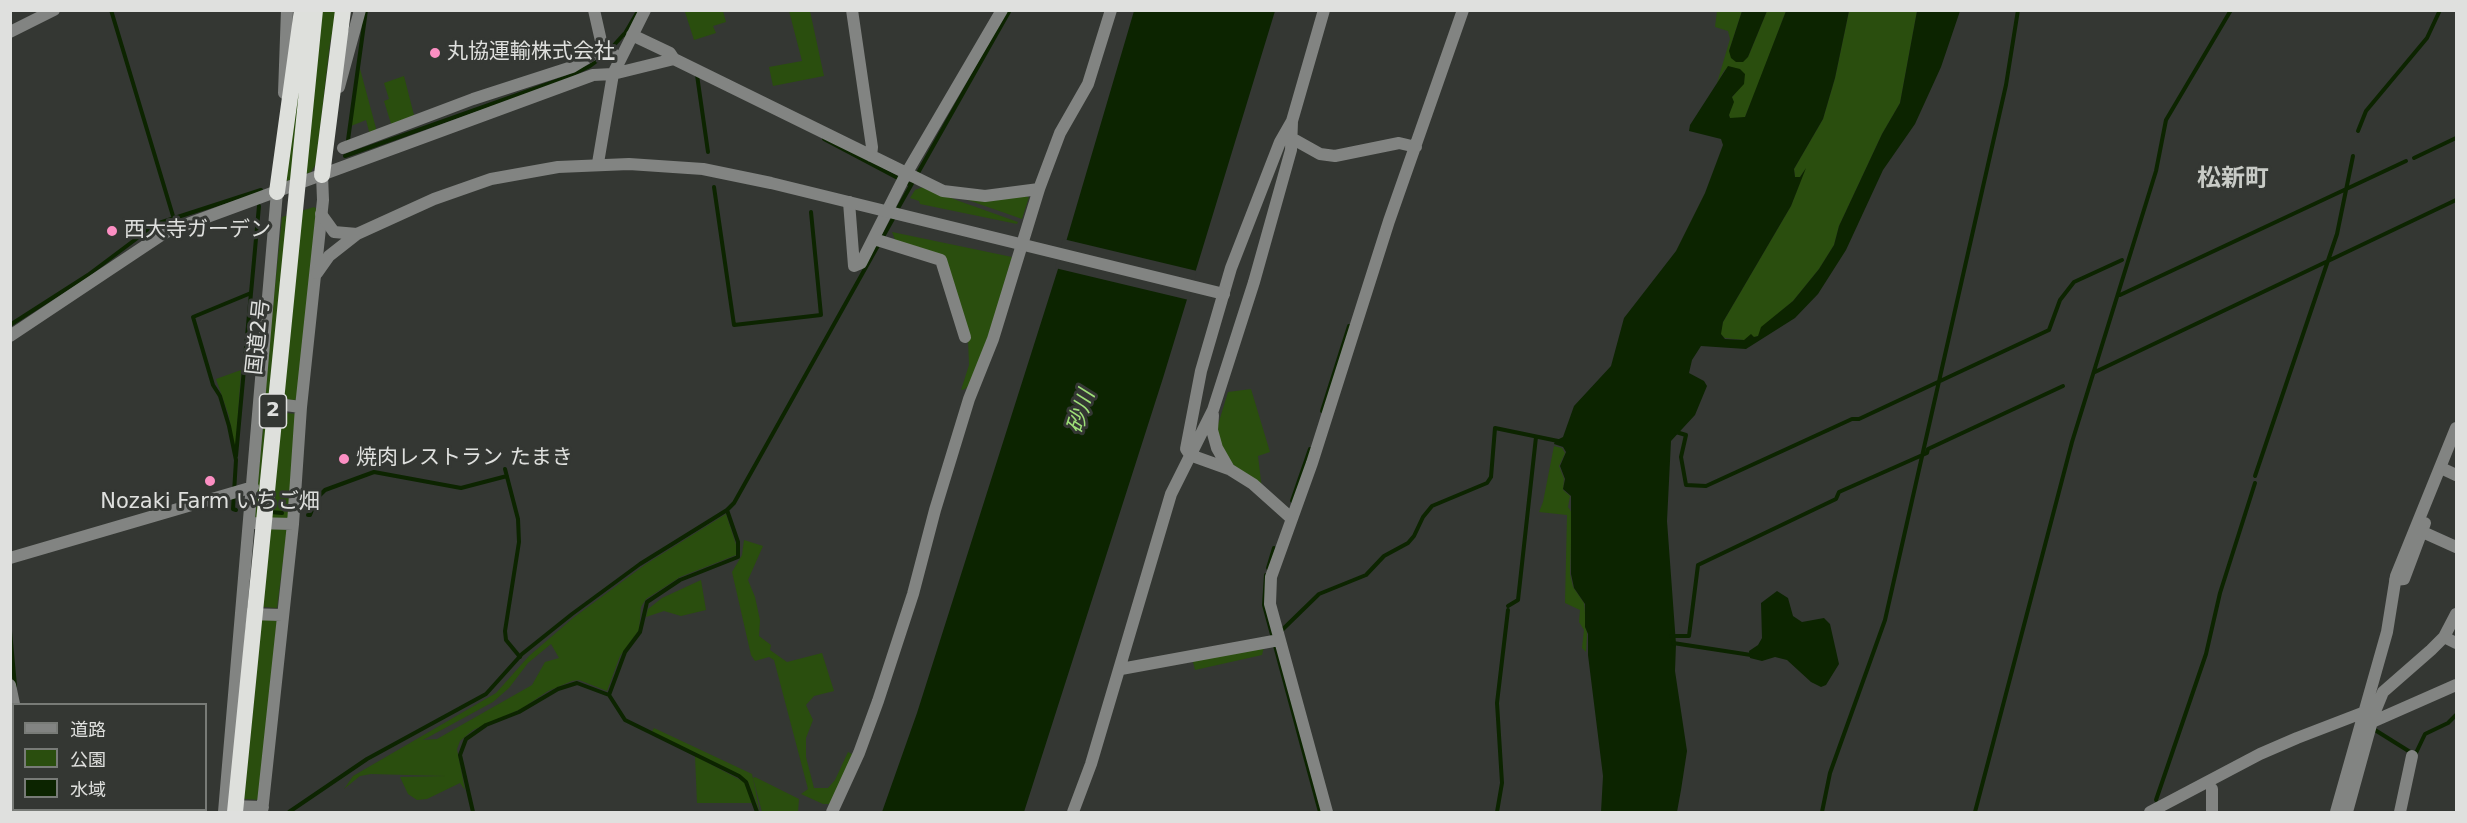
<!DOCTYPE html>
<html>
<head>
<meta charset="utf-8">
<style>
  body { margin:0 }
  #map { position:relative; width:2467px; height:823px; overflow:hidden; background:#343733; font-family:"DejaVu Sans","Noto Sans JP",sans-serif }
  canvas { display:block }
  .frame { position:absolute; inset:0; border:12px solid #dfe0de; pointer-events:none }
  .legend { position:absolute; left:12px; top:703px; width:195px; height:108px; box-sizing:border-box; background:#343733; border:2px solid #787b77; margin:0; padding:8px 10px; list-style:none; font-size:18px; color:#dfe0de }
  .legend li { display:flex; align-items:center; gap:12px; height:30px }
  .legend b { width:30px; border:2px solid #787b77 }
</style>
</head>
<body>
<div id="map">
<canvas width="2467" height="823"></canvas>
<div class="frame"></div>
<ul class="legend">
<li><b style="height:8px;background:#828482"></b>道路</li>
<li><b style="height:16px;background:#2a4e0e"></b>公園</li>
<li><b style="height:16px;background:#0c2400"></b>水域</li>
</ul>
</div>
<script>
const ctx = document.querySelector('canvas').getContext('2d');
ctx.lineJoin = 'round';
function fillPath(path, color) { ctx.fillStyle = color; ctx.fill(path, 'evenodd'); }
const shape = rows => new Path2D(rows.map(r => 'M' + r).join(''));
function trace(path, color, width, dash) { ctx.strokeStyle = color; ctx.lineWidth = width; ctx.lineCap = dash ? 'butt' : 'round'; ctx.setLineDash(dash || []); ctx.stroke(path); }
function write(font, color, halo, rows, align = 'center') {
  ctx.font = font + ' "DejaVu Sans","Noto Sans JP",sans-serif'; ctx.lineWidth = 6; ctx.setLineDash([]); ctx.textBaseline = 'middle'; ctx.strokeStyle = halo; ctx.fillStyle = color; for (const [text, x, y, turn = 0] of rows) {
    ctx.save(); ctx.translate(x, y); ctx.rotate((+turn || 0) * Math.PI / 180); ctx.textAlign = isNaN(turn) ? turn : align; if (halo) ctx.strokeText(text, 0, 0); ctx.fillText(text, 0, 0); ctx.restore();
  }
}
const green = shape([
  [692,10,723,11,726,22,713,26,716,33,694,40,685,12],
  [306,11,337,11,330,43,316,164,311,172,287,181,285,179],
  [789,11,810,11,824,76,773,86,769,67,802,61],
  [1717,11,1742,11,1729,51,1748,57,1767,11,1786,11,1758,85,1745,117,1742,118,1730,118,1729,115,1732,97,1735,94,1725,69,1717,83,1730,39,1728,31,1715,27],
  [1849,11,1917,11,1900,103,1882,134,1839,226,1834,245,1819,269,1793,301,1769,321,1758,336,1744,340,1725,338,1720,334,1723,322,1791,206,1804,171,1800,177,1795,177,1794,169,1823,119,1835,78],
  [359,65,377,132,370,135,366,120,351,126],
  [404,76,415,119,392,127,384,101,389,99,384,83],
  [923,187,959,201,1018,222,1017,224,920,204,919,201,910,198,915,190],
  [1020,195,1029,197,1022,219,965,199],
  [314,207,317,209,299,398,294,400,267,398,264,395,282,217],
  [892,232,1012,257,984,351,972,382,965,389,961,390,969,365,968,339,946,260,896,242],
  [241,370,236,446,234,447,229,416,216,379],
  [1251,389,1270,452,1258,456,1262,489,1232,466,1224,455,1217,428,1228,392],
  [265,411,297,414,288,519,253,518],
  [1554,446,1562,448,1565,453,1559,466,1564,479,1563,490,1570,496,1568,507,1572,513,1570,574,1573,587,1584,603,1587,634,1586,652,1582,648,1584,630,1579,622,1580,610,1565,603,1567,515,1539,512,1543,502],
  [726,514,737,548,736,555,680,577,646,599,641,607,639,630,620,656,607,691,579,680,572,681,548,691,521,709,473,730,460,741,457,749,465,790,460,783,427,799,417,800,408,794,400,777,445,776,371,774,360,776,344,789,353,776,496,693,529,656,573,618,646,564],
  [551,644,559,658,545,662,532,685,437,739,423,740,493,702,509,688,528,663],
  [271,525,287,530,277,608,263,607],
  [744,540,763,546,748,580,755,597,760,620,759,636,771,645,770,650,787,662,822,653,834,691,814,696,806,705,813,720,806,738,806,757,814,788,828,788,835,780,848,752,854,755,832,804,823,804,801,794,808,789,774,660,769,657,755,661,751,655,732,572,742,555],
  [701,580,706,610,681,616,664,611,646,617,648,609,662,598],
  [262,618,277,621,260,800,244,799],
  [1264,647,1262,655,1195,670,1192,658],
  [654,728,752,774,760,812,748,782,740,775,651,733],
  [695,756,746,783,753,803,697,803],
  [755,777,799,799,798,812,762,812,753,778]
]);
const water = shape([
  [1134,11,1275,11,1163,378,1024,812,882,812,917,713,1058,269],
  [1742,11,1767,11,1748,57,1743,62,1736,62,1731,58,1729,51],
  [1786,11,1849,11,1835,78,1823,119,1794,169,1795,177,1800,177,1806,168,1791,206,1723,322,1721,334,1725,339,1744,340,1751,334,1754,337,1758,336,1761,327,1793,301,1819,269,1834,245,1839,226,1882,134,1900,103,1917,11,1960,11,1941,67,1915,124,1883,170,1846,250,1818,294,1795,318,1746,349,1701,346,1692,360,1689,373,1704,381,1707,386,1695,415,1671,441,1667,521,1676,644,1675,671,1687,751,1681,790,1677,812,1601,812,1603,776,1588,655,1588,634,1585,627,1585,604,1574,588,1571,574,1571,496,1563,489,1565,479,1560,466,1566,452,1563,447,1554,444,1555,441,1563,437,1574,406,1611,366,1624,318,1676,251,1705,193,1723,145,1721,139,1689,131,1690,125,1728,66,1740,69,1745,74,1744,84,1732,97,1734,102,1729,115,1730,118,1745,117],
  [1777,591,1788,598,1793,616,1802,622,1824,618,1830,624,1839,664,1826,685,1821,687,1811,682,1787,660,1775,657,1762,661,1750,658,1749,651,1758,645,1762,638,1761,603]
]);
const pier = shape([
  [1063,239,1197,271,1189,300,1055,268]
]);
const stream = shape([
  [111,10,173,216],
  [624,35,637,13],
  [697,75,708,152],
  [2358,131,2366,111,2427,38,2440,10],
  [824,139,911,185],
  [348,140,366,10],
  [345,156,565,78,590,66,606,54,624,34],
  [2414,158,2456,138],
  [714,187,734,325,821,315,811,212],
  [897,210,1010,10],
  [2120,295,2406,161],
  [10,325,88,275,156,224,261,190],
  [2095,372,2456,200],
  [1322,411,1349,326],
  [1676,432,1686,435,1681,457,1686,485,1706,486,1852,419,1859,419,2049,330,2060,300,2074,282,2122,260],
  [236,456,259,206],
  [505,469,518,519,519,542,505,631,506,640,520,657],
  [2255,476,2337,234,2353,156],
  [1292,501,1310,449],
  [236,510,233,509,236,460,229,426,220,396,213,385,193,317,251,293],
  [727,510,738,542,738,557,680,580,647,602,640,632,625,652,609,695,625,720,739,776,746,782,757,812],
  [270,512,282,513],
  [308,515,310,515,316,499,325,490,374,472,461,488,507,476],
  [1268,568,1274,548],
  [1266,575,1264,605,1320,812],
  [1508,606,1518,600,1536,437],
  [10,631,15,686],
  [1281,631,1319,594,1366,575,1384,556,1408,543,1414,536,1423,517,1432,506,1487,483,1491,477,1495,428,1558,441],
  [1671,636,1689,636,1698,565,1836,499,1839,492,1927,453,1928,449,2063,386],
  [1673,643,1751,655],
  [2375,730,2415,755,2425,734,2448,723,2456,715],
  [2156,800,2206,654,2220,593,2255,483],
  [289,812,367,759,486,694,522,654,572,614,640,564,727,510,734,503,894,217],
  [473,812,460,755,466,739,486,725,519,712,558,689,577,683,609,695],
  [1497,812,1502,783,1497,703,1508,610],
  [1822,812,1830,773,1885,620,2006,85,2018,10],
  [1975,812,2072,442,2156,171,2166,120,2231,10]
]);
const minor = shape([
  [594,10,601,41,619,60],
  [852,10,872,147,871,156],
  [10,32,54,10],
  [632,35,670,53,674,59],
  [339,87,360,10],
  [284,93,287,10],
  [1286,135,1320,154,1335,156,1399,143,1416,147],
  [343,148,473,99,572,67,605,47],
  [598,163,613,74,645,10],
  [849,202,854,266,861,263,906,174,1002,10],
  [874,239,941,260,965,337],
  [10,336,166,232,593,75,613,74,674,59,943,191,985,196,1039,189],
  [269,403,301,407],
  [1213,415,1212,430,1217,448,1229,469,1253,484,1291,518],
  [2441,468,2456,475],
  [1229,469,1190,455,1186,449,1201,371,1231,268,1280,142,1292,121,1324,10],
  [255,523,293,524],
  [2416,529,2456,547],
  [10,558,253,487],
  [2395,580,2404,579,2425,523],
  [247,614,282,615],
  [2444,637,2456,643],
  [1121,669,1279,640],
  [10,685,14,704],
  [2372,722,2456,685],
  [228,806,263,807],
  [39,810,40,812],
  [224,812,277,192],
  [262,812,293,524,301,407,323,200,322,175],
  [832,812,859,753,878,701,913,594,935,510,969,399,993,339,1039,189,1060,133,1088,84,1111,10],
  [1073,812,1091,764,1171,494,1213,410,1254,282,1291,150,1292,121],
  [1327,812,1270,604,1271,577,1312,463,1389,221,1463,10],
  [2150,812,2260,754,2297,738,2362,713,2374,714],
  [2212,812,2212,789],
  [2336,812,2387,632,2396,576,2456,428],
  [2347,812,2374,714,2383,692,2431,650,2444,637,2456,614],
  [2400,812,2412,756]
]);
const tertiary = shape([
  [321,214,334,232,357,234],
  [317,273,329,256,357,234,434,199,491,179,558,167,629,164,703,169,771,183,1224,294]
]);
const trunk = shape([
  [322,175,343,10],
  [277,192,302,10],
  [235,812,315,10]
]);
const markers = [
  [435,53,6,"#fc8fc3"],
  [112,231,6,"#fc8fc3"],
  [344,459,6,"#fc8fc3"],
  [210,481,6,"#fc8fc3"]
];
const shields = [
  [273,411,27]
];
const shieldNames = [
  ["2",273,411]
];
const poiNames = [
  ["丸協運輸株式会社",447,53],
  ["西大寺ガーデン",124,231],
  ["焼肉レストラン たまき",356,459],
  ["Nozaki Farm いちご畑",210,503,"center"]
];
const streetNames = [
  ["国道2号",259,337,-84]
];
const waterNames = [
  ["砂川",1082,412,-72]
];
const quarterNames = [
  ["松新町",2233,180]
];
fillPath(green, '#2a4e0e');
fillPath(water, '#0c2400');
fillPath(pier, '#343733');
trace(stream, '#0c2400', 4);
trace(minor, '#828482', 12);
trace(tertiary, '#828482', 12);
trace(trunk, '#dee0dc', 16);
for (const [x, y, r, color] of markers) { const dot = new Path2D(); dot.arc(x, y, r, 0, 2 * Math.PI); ctx.fillStyle = color; ctx.fill(dot); trace(dot, '#343733', 2); }
for (const [x, y, w] of shields) { const box = new Path2D(); box.roundRect(x - w / 2, y - 17, w, 34, 4.5); ctx.fillStyle = '#343733'; ctx.fill(box); trace(box, '#dfe0de', 1.5); }
write('bold 20px', '#dfe0de', null, shieldNames);
write('21px', '#dfe0de', '#343733', poiNames, 'left');
write('21px', '#dfe0de', '#343733', streetNames);
write('italic 22px', '#9edf78', '#343733', waterNames);
write('bold 24px', '#c8cbc6', '#343733', quarterNames);
</script>
</body>
</html>
